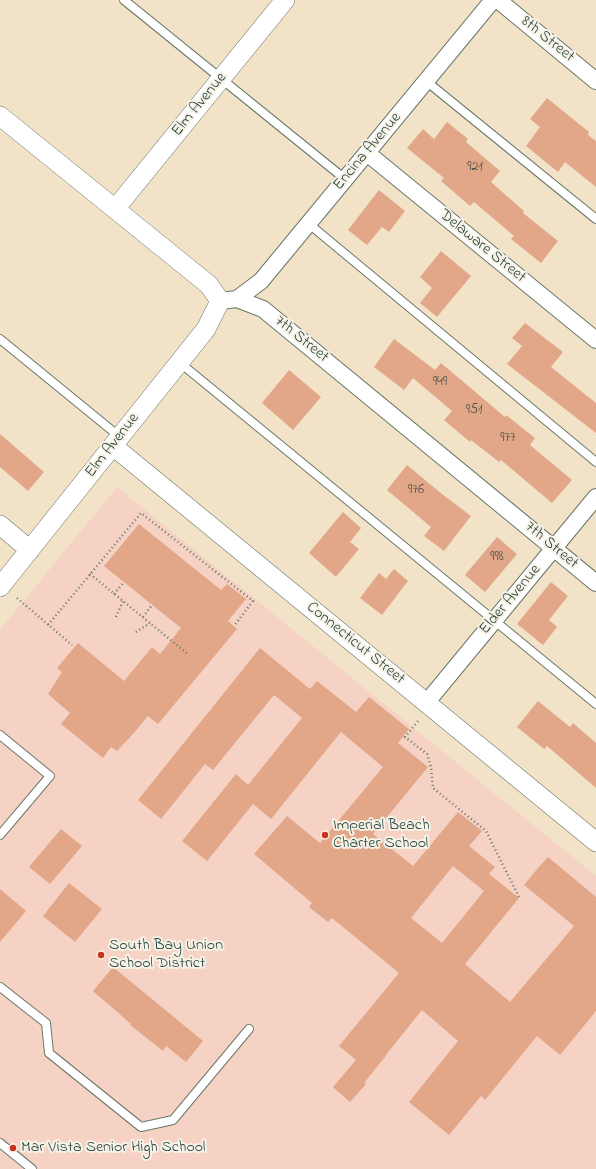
<!DOCTYPE html>
<html>
<head>
<meta charset="utf-8">
<style>
  body { margin:0 }
  canvas { display:block; background:#f2e3c8 }
</style>
</head>
<body>
<canvas width="596" height="1169"></canvas>
<script>
const ctx = document.querySelector('canvas').getContext('2d');
ctx.lineJoin = 'round';
function fillPath(path, color) { ctx.fillStyle = color; ctx.fill(path, 'evenodd'); }
const shape = rows => new Path2D(rows.map(r => 'M' + r).join(''));
function trace(path, color, width, dash) { ctx.strokeStyle = color; ctx.lineWidth = width; ctx.lineCap = dash ? 'butt' : 'round'; ctx.setLineDash(dash || []); ctx.stroke(path); }
function write(font, color, halo, rows, align = 'center') {
  ctx.font = font + ' "Indie Flower",sans-serif'; ctx.lineWidth = 4; ctx.setLineDash([]); ctx.textBaseline = 'middle'; ctx.strokeStyle = halo; ctx.fillStyle = color; for (const [text, x, y, turn = 0] of rows) {
    ctx.save(); ctx.translate(x, y); ctx.rotate((+turn || 0) * Math.PI / 180); ctx.textAlign = isNaN(turn) ? turn : align; if (halo) ctx.strokeText(text, 0, 0); ctx.fillText(text, 0, 0); ctx.restore();
  }
}
const built = shape([
  [117,487,596,876,596,1169,0,1169,0,630]
]);
const building = shape([
  [547,98,589,132,588,135,596,141,596,187,565,162,558,172,526,146,540,127,530,119],
  [447,122,468,139,466,142,500,171,491,182,524,211,523,213,558,241,541,263,511,239,514,236,474,202,470,206,441,181,444,178,407,148,423,129,434,139],
  [379,190,405,211,389,232,382,227,367,245,348,230],
  [441,251,471,276,437,317,420,303,432,288,420,277],
  [525,323,563,352,551,367,596,403,596,433,507,364,522,346,512,338],
  [394,339,435,370,441,363,505,417,506,415,535,438,530,445,572,480,552,503,501,460,499,462,471,440,470,442,444,420,452,411,413,378,404,390,374,367],
  [289,370,321,397,293,430,262,403],
  [0,434,44,472,28,491,0,467],
  [407,465,442,494,471,516,444,551,424,536,431,527,387,490],
  [343,512,361,528,350,542,359,549,336,577,309,553],
  [139,524,221,590,227,584,246,599,228,621,237,629,158,724,148,716,133,734,117,751,111,747,103,758,61,724,70,713,48,694,62,672,57,668,78,643,124,681,152,647,160,654,181,628,104,566],
  [497,537,517,554,485,592,465,575],
  [394,569,408,581,382,615,360,598,379,573,386,579],
  [551,582,568,596,549,620,557,627,543,645,517,624],
  [260,648,310,689,317,681,356,712,369,697,409,729,398,743,428,767,373,834,413,866,458,812,482,831,469,846,495,867,489,874,519,898,465,964,510,1002,574,926,524,885,538,868,548,857,596,897,596,1011,560,1055,537,1036,485,1100,481,1096,449,1135,409,1102,458,1041,422,1010,385,1056,385,1057,364,1083,366,1084,350,1102,333,1087,356,1060,339,1046,399,973,332,918,328,922,309,907,312,903,254,854,287,816,320,843,383,767,341,732,271,819,253,804,207,861,182,841,236,774,248,785,302,718,274,695,213,770,205,764,161,819,138,800],
  [453,866,484,891,442,943,411,918],
  [538,701,570,727,573,723,596,743,596,788,547,746,544,749,517,727],
  [61,829,82,846,50,884,29,867],
  [69,883,102,909,75,942,43,916],
  [0,889,26,911,0,942],
  [113,967,203,1041,186,1062,166,1046,163,1051,130,1025,131,1024,93,991]
]);
const path = shape([
  [90,574,189,655],
  [114,594,124,582],
  [17,598,72,645],
  [116,617,123,601],
  [143,617,152,605],
  [48,625,141,513,253,601,234,626],
  [136,632,150,623],
  [418,721,405,737,427,754,431,767,433,788,486,831,519,897]
]);
const service = shape([
  [124,0,345,179],
  [426,81,596,219],
  [309,224,596,462],
  [0,339,120,437],
  [179,362,596,704],
  [0,735,50,776,0,835],
  [0,987,46,1023,49,1053,141,1127,173,1120,249,1029],
  [0,1143,32,1169]
]);
const minor = shape([
  [498,0,596,81],
  [367,153,596,340],
  [237,299,261,281,493,0],
  [220,301,237,299,263,309,596,583],
  [427,702,596,497]
]);
const tertiary = shape([
  [0,116,209,285,220,301,206,329,0,587],
  [115,209,285,0],
  [113,446,596,842],
  [0,525,30,550]
]);
const markers = [
  [325,835,4,"#c8321e"],
  [101,955,4,"#c8321e"],
  [13,1148,4,"#c8321e"]
];
const numberNames = [
  ["921",475,168],
  ["949",440,383],
  ["951",474,411],
  ["977",508,439],
  ["976",416,491],
  ["998",497,558]
];
const streetNames = [
  ["8th Street",547,40,39],
  ["Elm Avenue",200,105,-51],
  ["Encina Avenue",368,152,-50],
  ["Delaware Street",482,247,39],
  ["7th Street",301,340,39],
  ["Elm Avenue",113,446,-52],
  ["7th Street",551,546,40],
  ["Elder Avenue",511,600,-50],
  ["Connecticut Street",355,644,39]
];
const poiNames = [
  ["Imperial Beach",333,826],
  ["Charter School",333,844],
  ["South Bay Union",109,946],
  ["School District",109,964],
  ["Mar Vista Senior High School",21,1148]
];
fillPath(built, '#f5d2c3');
fillPath(building, '#e2a789');
trace(service, '#697768', 10);
trace(minor, '#697768', 18);
trace(tertiary, '#697768', 20);
trace(path, '#697768', 2.5, [1, 3]);
trace(service, '#fff', 8);
trace(minor, '#fff', 16);
trace(tertiary, '#fff', 19);
for (const [x, y, r, color] of markers) { const dot = new Path2D(); dot.arc(x, y, r, 0, 2 * Math.PI); ctx.fillStyle = color; ctx.fill(dot); trace(dot, '#f7f3e8', 1.5); }
write('14px', '#505849', null, numberNames);
write('16px', '#1f3d34', '#f7f3e8', streetNames);
write('16px', '#1f3d34', '#f7f3e8', poiNames, 'left');
</script>
</body>
</html>
